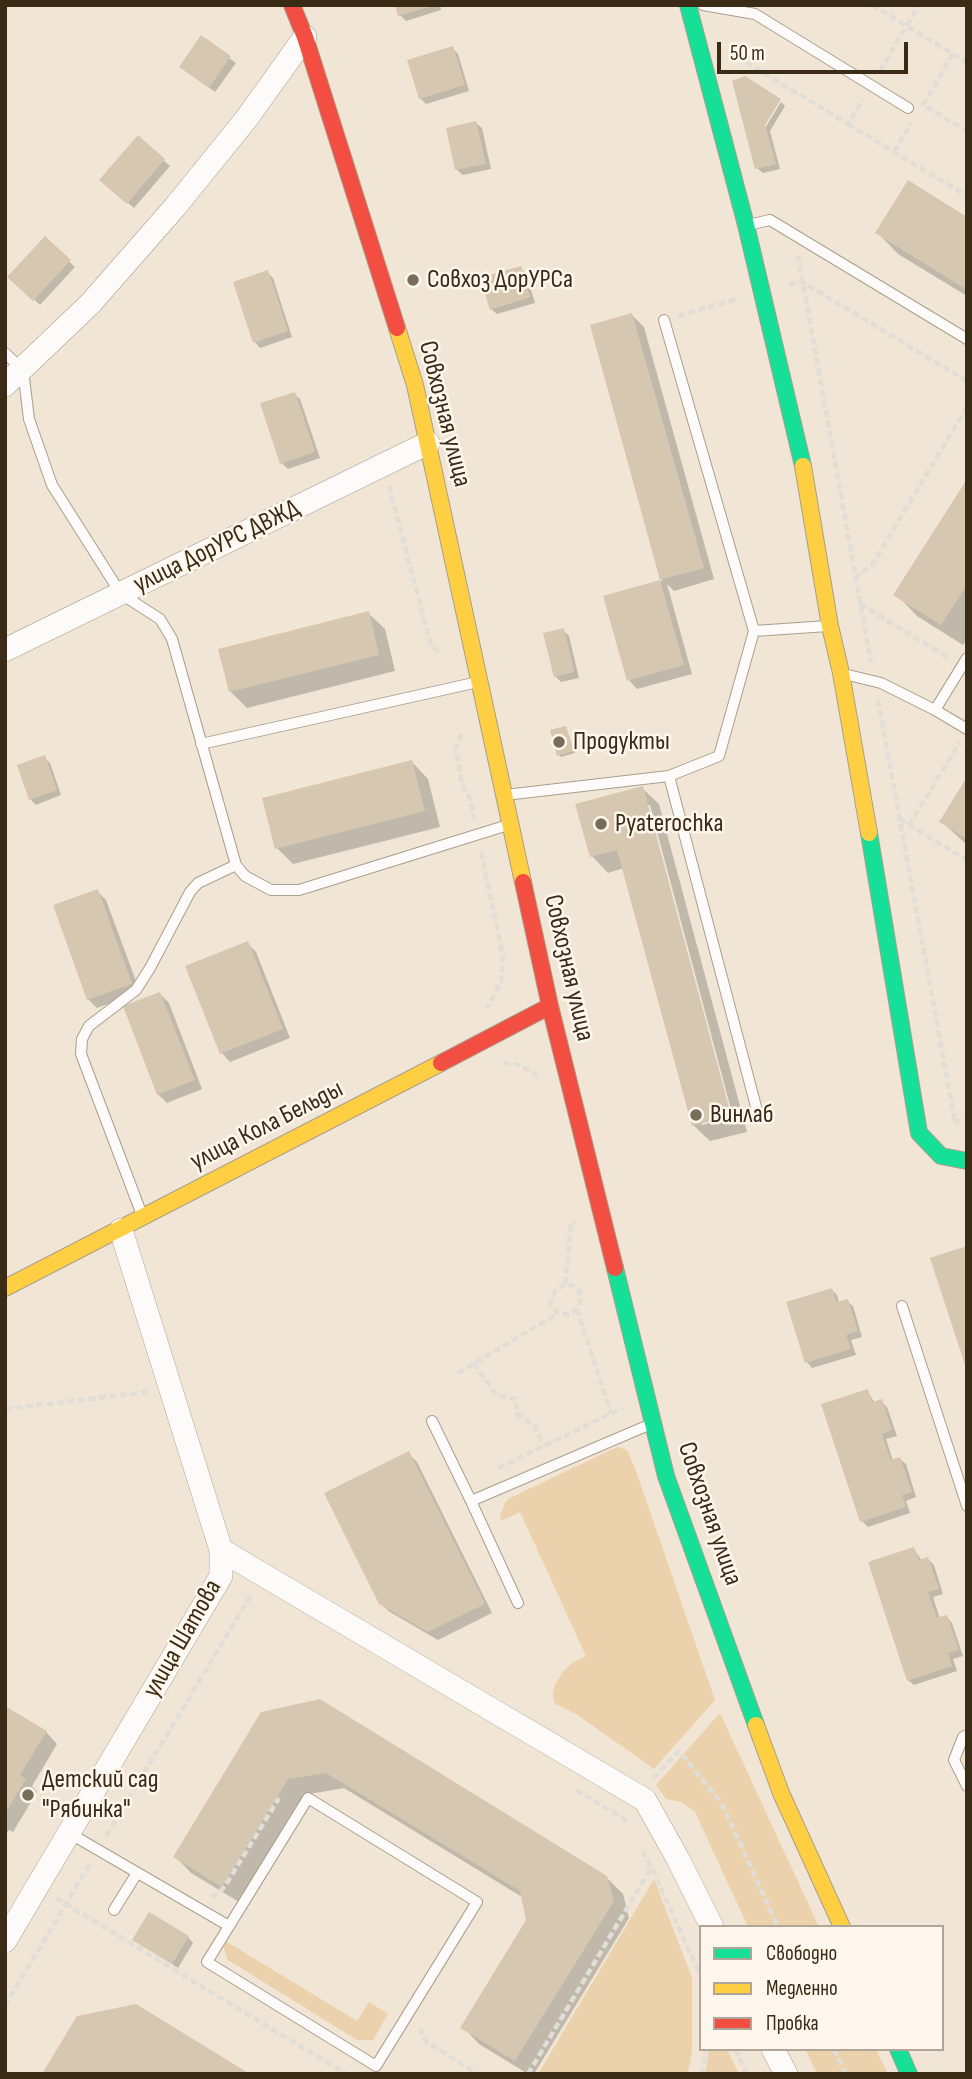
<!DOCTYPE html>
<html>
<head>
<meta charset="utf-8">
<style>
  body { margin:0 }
  #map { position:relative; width:972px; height:2079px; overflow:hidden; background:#f1e6d5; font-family:"Sofia Sans Condensed",sans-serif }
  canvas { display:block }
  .frame { position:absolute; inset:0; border:7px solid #392b15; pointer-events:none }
  .legend { position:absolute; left:699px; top:1925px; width:245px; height:126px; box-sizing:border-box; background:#fff7ed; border:2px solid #b0a597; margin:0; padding:9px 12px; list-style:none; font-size:21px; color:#392b15 }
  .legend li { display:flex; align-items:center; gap:14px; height:35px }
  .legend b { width:35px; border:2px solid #b0a597 }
  .scale { position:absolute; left:717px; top:42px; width:191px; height:32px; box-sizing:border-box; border:4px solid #392b15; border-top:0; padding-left:9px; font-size:21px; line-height:24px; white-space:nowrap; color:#392b15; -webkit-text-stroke:5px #fff7ed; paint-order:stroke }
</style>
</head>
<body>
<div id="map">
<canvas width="972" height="2079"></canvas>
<div class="frame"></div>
<ul class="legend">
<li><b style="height:9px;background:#16e098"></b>Свободно</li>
<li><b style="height:9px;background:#ffcf43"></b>Медленно</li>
<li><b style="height:9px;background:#f24e42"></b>Пробка</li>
</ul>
<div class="scale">50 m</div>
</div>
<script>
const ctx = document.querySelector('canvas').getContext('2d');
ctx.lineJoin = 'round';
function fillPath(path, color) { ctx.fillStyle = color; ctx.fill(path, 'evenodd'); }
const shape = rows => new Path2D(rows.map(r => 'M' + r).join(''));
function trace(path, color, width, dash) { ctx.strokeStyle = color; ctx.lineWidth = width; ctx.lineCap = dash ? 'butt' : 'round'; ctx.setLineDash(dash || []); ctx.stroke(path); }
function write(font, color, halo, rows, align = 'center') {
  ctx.font = font + ' "Sofia Sans Condensed",sans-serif'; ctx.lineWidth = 5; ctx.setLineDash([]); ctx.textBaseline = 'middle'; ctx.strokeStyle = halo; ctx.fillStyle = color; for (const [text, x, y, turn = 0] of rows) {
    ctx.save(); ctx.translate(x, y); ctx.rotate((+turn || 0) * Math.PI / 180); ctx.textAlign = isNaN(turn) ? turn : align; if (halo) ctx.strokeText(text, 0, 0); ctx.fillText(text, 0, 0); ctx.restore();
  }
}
const green = shape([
  [617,1447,627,1450,635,1468,715,1700,654,1769,576,1714,555,1704,553,1696,554,1686,563,1672,573,1662,586,1656,520,1512,501,1521,500,1516,506,1501,514,1496],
  [720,1713,819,1927,748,1927,695,1812,682,1802,666,1799,656,1785],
  [654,1879,692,1978,692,2051,688,2074,538,2074],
  [224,1940,357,2021,369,2002,388,2014,373,2040,357,2040,228,1960,224,1950],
  [709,2049,727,2049,739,2074,705,2074],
  [805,2049,876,2049,888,2074,817,2074]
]);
const shadow = shape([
  [397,5,440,5,441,10,406,21,400,15],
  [202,38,236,63,215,92,181,67],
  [452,48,458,54,469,91,426,104,420,98],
  [781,102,785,106,770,131,780,169,763,173,757,168,759,131,762,133],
  [476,123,482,128,491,169,463,175,457,170],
  [138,138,170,166,134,208,107,185],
  [967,219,967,296,898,254,877,232],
  [45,239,75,267,40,305,10,277],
  [520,268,526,273,535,303,497,314,491,309],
  [267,272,273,278,292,337,260,348,255,342],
  [632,315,644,327,714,579,674,591,667,584,692,674,637,689,629,680,605,597,662,581,592,326],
  [294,394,300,399,320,458,288,469,282,463],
  [967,483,967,639,963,645,917,616,896,594],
  [368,613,385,629,395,671,247,708,230,691],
  [563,630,569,636,579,678,561,682,555,676],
  [566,728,575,753,561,757,559,755],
  [44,757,50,763,61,795,36,805,30,799],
  [412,762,428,779,440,827,293,864,277,848],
  [967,780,967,845,942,822],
  [642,788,659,804,747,1132,710,1141,693,1125,624,868,608,873,592,856],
  [646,805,650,805,732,1113,739,1111,740,1115,733,1116,735,1123,732,1124,730,1117,702,1125],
  [97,891,106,900,140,992,97,1008,88,999],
  [247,943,256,952,290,1038,230,1062,222,1053,187,967],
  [160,994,169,1003,202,1089,167,1103,158,1094],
  [832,1290,837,1295,839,1303,847,1301,853,1306,862,1337,851,1340,856,1355,812,1368,807,1362],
  [867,1391,875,1403,881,1401,887,1407,897,1436,886,1439,893,1461,900,1459,906,1464,916,1497,906,1501,910,1513,868,1527,862,1521,823,1405],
  [408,1453,417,1462,492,1613,438,1640,390,1612,380,1603],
  [914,1549,922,1561,928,1559,934,1565,943,1594,933,1597,940,1619,947,1617,952,1623,963,1656,953,1659,957,1671,914,1685,908,1680],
  [5,1708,46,1732,57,1744,32,1786,37,1792,13,1832,9,1830,5,1835],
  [262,1714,606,1877,623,1894,629,1918,534,2074,528,2074,479,2044,463,2027,528,1921,522,1897,344,1788,304,1795,239,1902,191,1873,175,1856],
  [188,1937,193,1943,178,1968,134,1940]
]);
const building = shape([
  [395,5,432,5,432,6,398,16],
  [201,35,231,56,209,88,179,67],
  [453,46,465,85,419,99,407,60],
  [745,76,781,99,765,125,776,164,755,169,732,81],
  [476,121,486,164,455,170,446,128],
  [138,135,165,159,127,204,99,180],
  [908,180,967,217,967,290,875,233],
  [45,236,71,260,33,301,7,277],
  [521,266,530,297,490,310,480,278],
  [268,270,288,331,253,343,233,282],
  [632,313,704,568,660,580,684,665,627,681,603,596,660,580,590,325],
  [295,392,315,452,280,464,260,403],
  [967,479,967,585,941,625,893,595],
  [369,611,379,655,229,692,218,649],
  [564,628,574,672,554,677,543,633],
  [566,726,574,751,557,756,550,730],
  [45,755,57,790,29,800,17,765],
  [412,760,425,811,275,849,262,798],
  [967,777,967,839,939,822],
  [643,786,731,1115,692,1126,617,850,590,857,575,804],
  [98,889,132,984,87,1000,53,905],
  [248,941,283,1029,220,1054,185,966],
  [160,992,195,1080,157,1095,123,1006],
  [967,1246,967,1368,966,1368,930,1258],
  [832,1288,836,1302,848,1299,858,1331,846,1335,851,1349,805,1363,786,1302],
  [868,1389,872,1402,882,1399,892,1430,882,1434,886,1447,891,1460,900,1457,912,1492,902,1495,906,1507,860,1522,821,1404],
  [409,1451,485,1604,428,1632,379,1604,324,1493],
  [914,1547,919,1560,928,1557,939,1589,928,1592,933,1607,937,1618,947,1615,959,1650,948,1653,952,1666,907,1681,868,1562],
  [320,1699,607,1876,614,1901,515,2061,460,2028,526,1920,520,1891,326,1773,288,1779,222,1887,173,1857,261,1712],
  [5,1706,47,1731,20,1775,26,1779,5,1814],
  [149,1912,189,1936,172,1964,132,1940],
  [136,2004,250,2074,42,2074,77,2016]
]);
const path = shape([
  [872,5,953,54,923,105,967,131],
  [728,51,848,124,863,99],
  [953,54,967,63],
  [880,71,919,5],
  [848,124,967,196],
  [894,152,911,123],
  [798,255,871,663],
  [789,285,801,281,967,381],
  [678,316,737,299],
  [389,486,431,646,442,654],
  [854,578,872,565,967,407],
  [860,604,949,658],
  [878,700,955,1122],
  [461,734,456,749,462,784,470,799,474,819],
  [899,819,967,860],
  [909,825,960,742],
  [481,852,503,956,501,982,487,1008],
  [503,1063,519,1065,537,1075],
  [954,1122,967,1118],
  [565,1284,555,1291,550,1303,557,1312,569,1315,577,1309,581,1298,579,1291,573,1286,565,1284,571,1223,575,1222],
  [577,1309,611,1413],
  [474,1363,496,1395,516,1399,517,1414,534,1425,544,1445],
  [458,1373,559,1313],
  [5,1409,147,1392],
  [498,1468,623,1408],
  [653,1778,679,1751,722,1804,778,1927],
  [576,1790,629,1822],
  [106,1836,251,1595],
  [652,1869,701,1976],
  [211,1897,219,1893,225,1886,279,1798],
  [56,1898,346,2074],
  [5,2006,89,1865],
  [421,2028,422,2036,427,2042,478,2074],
  [735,2049,747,2074],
  [834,2049,846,2074],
  [528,2074,651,1868,642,1849],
  [702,2074,705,2049]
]);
const lane = shape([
  [703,5,755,14,908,108],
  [748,225,770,220,967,339],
  [5,353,23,370,29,419,52,485,121,594,160,619,172,639,236,865,245,876,271,890,299,890,508,825],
  [754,631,828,626],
  [844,674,881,683,935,710,967,729],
  [935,710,967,658],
  [201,744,478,682],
  [669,776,759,1118],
  [505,795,669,776,719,756,754,631,664,320],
  [142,1215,81,1054,82,1039,89,1026,136,990,150,968,190,892,198,883,236,865],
  [902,1306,967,1506],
  [432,1421,471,1501],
  [518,1603,471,1501,651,1424],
  [967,1735,963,1737,954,1760,967,1786],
  [308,1798,477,1902,376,2066,207,1962,308,1798],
  [69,1833,229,1926],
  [114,1910,137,1873]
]);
const street = shape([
  [5,385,90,304,175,207,247,118,305,37],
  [5,650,428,443],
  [221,1550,645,1800,678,1859,712,1927],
  [5,1941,221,1576,221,1550,121,1230],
  [773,2049,786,2074]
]);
const fast = shape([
  [688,5,746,225,803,466],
  [869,833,919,1133,941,1156,967,1161],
  [615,1268,666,1476,756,1725],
  [898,2049,909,2074]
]);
const slow = shape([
  [397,328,415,385,523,882],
  [803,466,830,626,841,673,869,833],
  [5,1288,441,1063],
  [756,1725,781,1793,842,1927]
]);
const jam = shape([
  [292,5,305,37,397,328],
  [523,882,550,1006,615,1268],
  [441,1063,550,1006]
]);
const markers = [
  [413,280,7,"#796c58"],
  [559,742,7,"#796c58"],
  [601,824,7,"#796c58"],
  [696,1115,7,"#796c58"],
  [28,1795,7,"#796c58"]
];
const poiNames = [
  ["Совхоз ДорУPCа",427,280],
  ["Продукты",573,742],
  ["Pyaterochka",615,824],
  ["Винлаб",710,1115],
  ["Детский сад",42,1780],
  ["\"Рябинка\"",42,1810]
];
const streetNames = [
  ["Совхозная улица",444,414,76],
  ["улица ДорУРС ДВЖД",217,547,-26],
  ["Совхозная улица",568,968,77],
  ["улица Кола Бельды",267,1126,-27],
  ["Совхозная улица",709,1514,71],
  ["улица Шатова",183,1639,-60]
];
fillPath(green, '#ecd2ac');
fillPath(shadow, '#0003');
fillPath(building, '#d5c7b0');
trace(lane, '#aa9e8d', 12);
trace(street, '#aa9e8d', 24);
trace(fast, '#aa9e8d', 18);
trace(slow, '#aa9e8d', 18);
trace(jam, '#aa9e8d', 18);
trace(path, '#e1ddd7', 4.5, [7, 3.5]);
trace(lane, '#fdfbf9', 10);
trace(street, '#fdfbf9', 23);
trace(fast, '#16e098', 16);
trace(slow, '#ffcf43', 16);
trace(jam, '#f24e42', 16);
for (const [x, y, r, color] of markers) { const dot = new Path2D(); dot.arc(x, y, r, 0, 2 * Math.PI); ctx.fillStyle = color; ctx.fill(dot); trace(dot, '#fff7ed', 2.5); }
write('26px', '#392b15', '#fff7ed', poiNames, 'left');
write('26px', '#392b15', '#fff7ed', streetNames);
</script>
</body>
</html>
